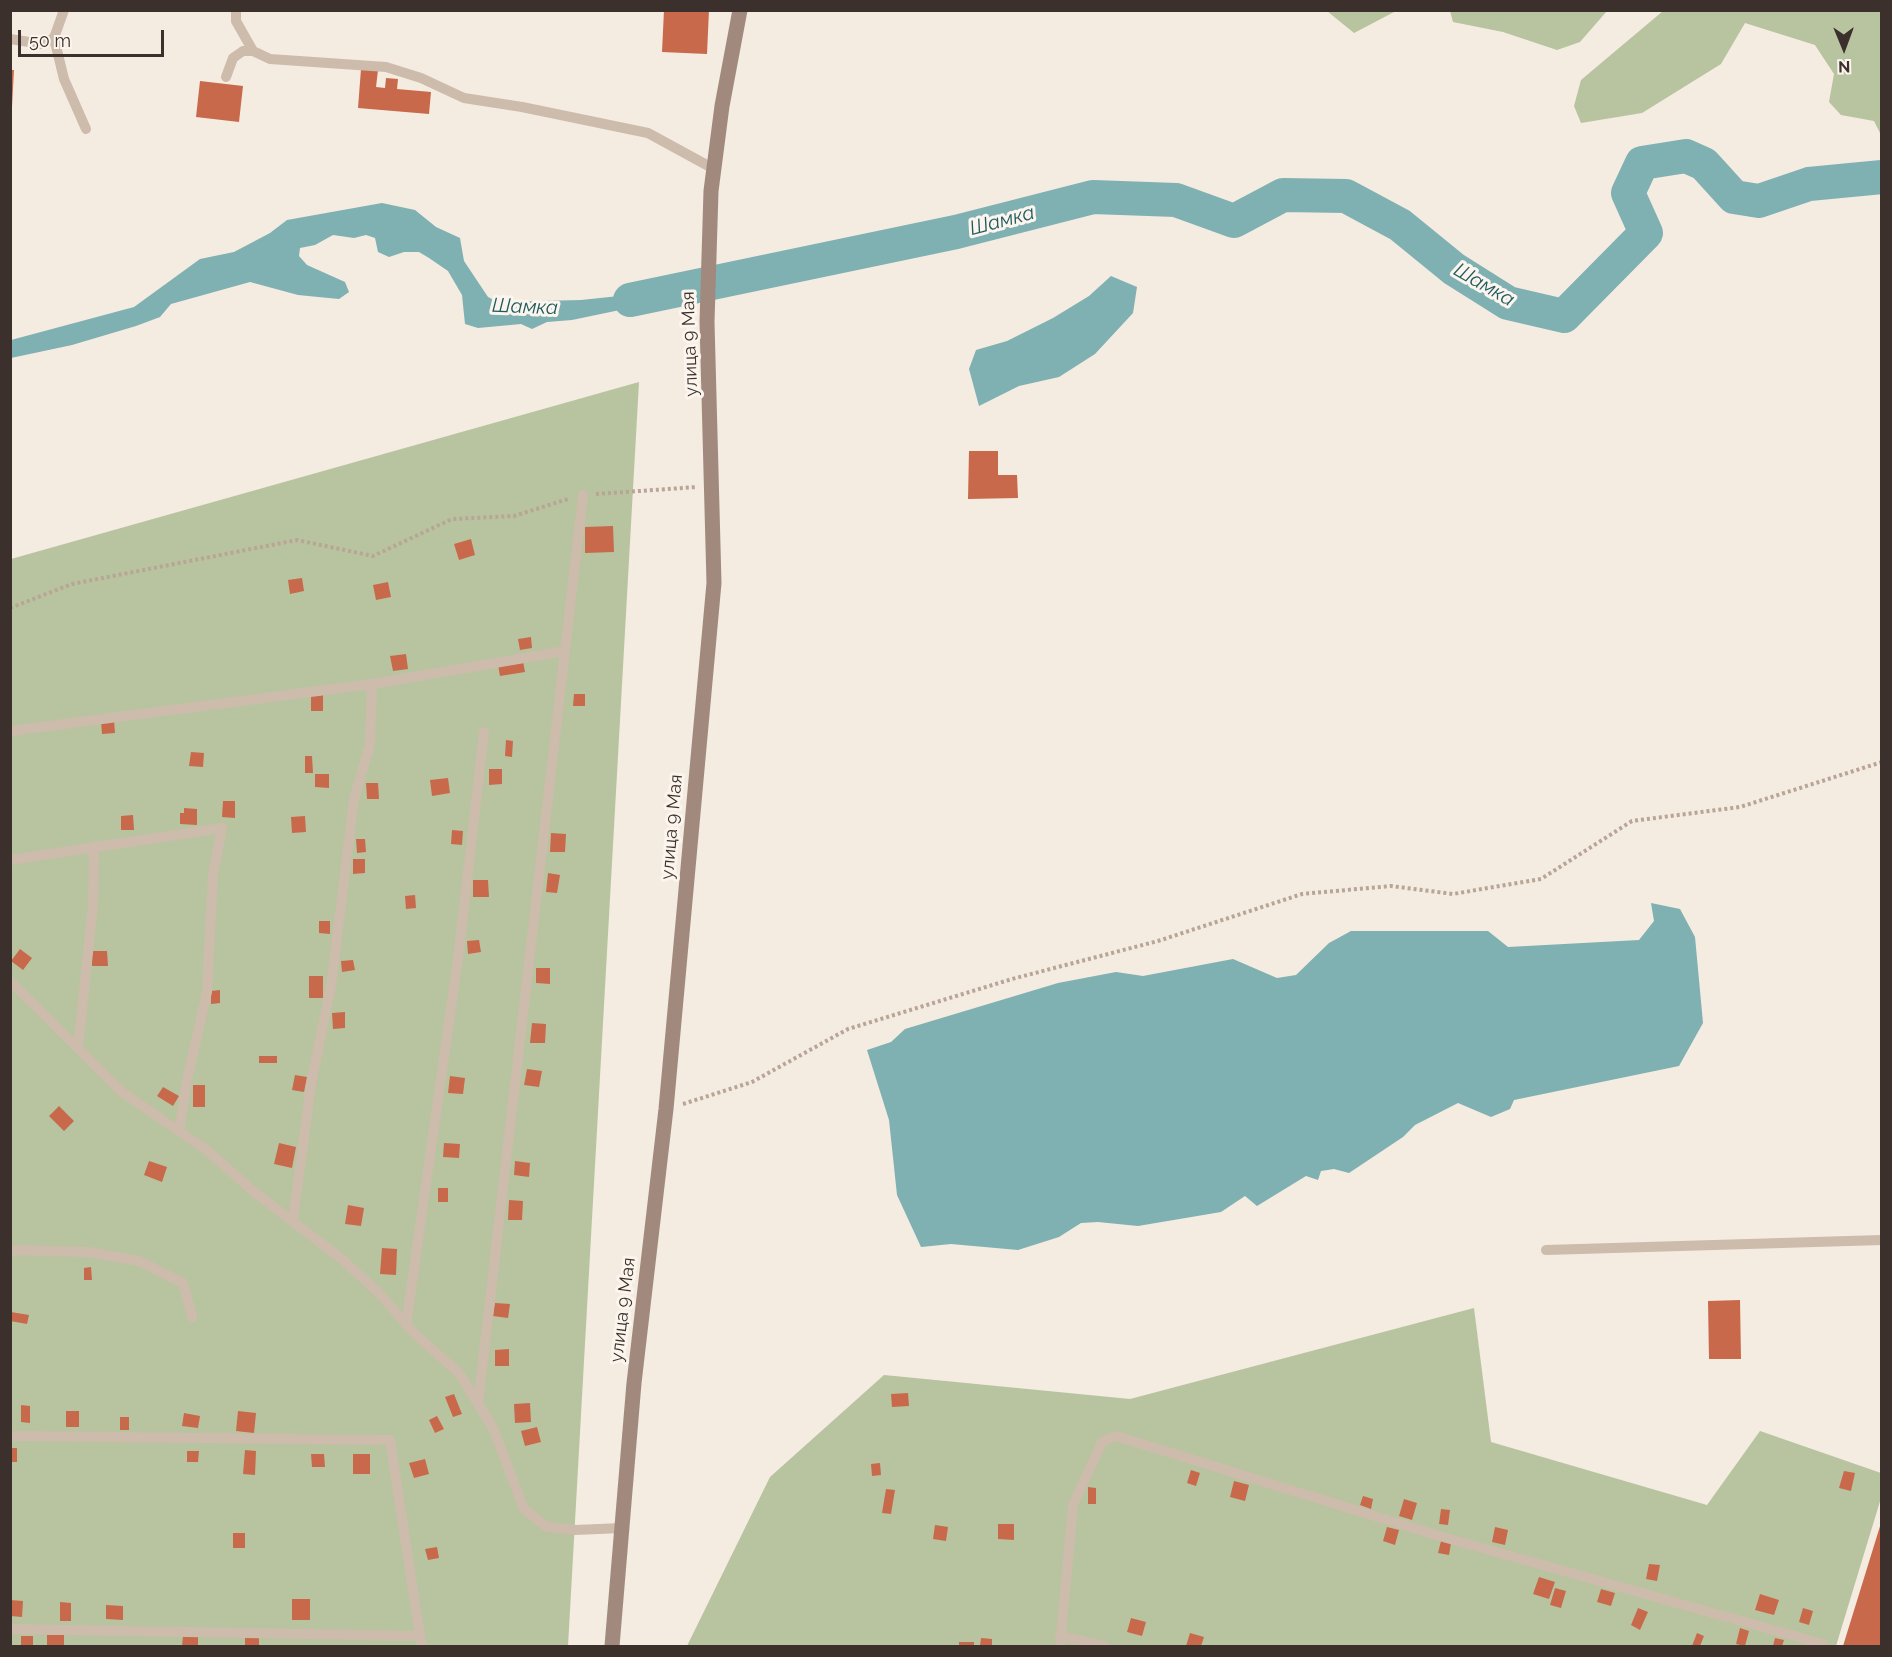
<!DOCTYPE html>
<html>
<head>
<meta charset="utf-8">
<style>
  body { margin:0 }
  #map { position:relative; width:1892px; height:1657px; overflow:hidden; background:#f4ebe1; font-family:Raleway,sans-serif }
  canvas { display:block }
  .frame { position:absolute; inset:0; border:12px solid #3b302b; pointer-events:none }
  .north { position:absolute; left:1814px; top:18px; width:60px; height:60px; -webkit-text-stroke:4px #fbf5ee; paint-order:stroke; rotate:179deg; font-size:16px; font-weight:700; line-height:24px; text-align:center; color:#3b302b }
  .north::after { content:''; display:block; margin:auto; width:21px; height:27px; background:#3b302b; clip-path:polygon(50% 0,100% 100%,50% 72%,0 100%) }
  .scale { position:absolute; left:18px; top:30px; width:146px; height:27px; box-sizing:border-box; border:3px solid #3b302b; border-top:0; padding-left:8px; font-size:18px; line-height:21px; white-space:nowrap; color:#3b302b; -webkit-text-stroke:4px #fbf5ee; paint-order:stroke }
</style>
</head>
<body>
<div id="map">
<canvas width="1892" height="1657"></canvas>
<div class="frame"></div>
<div class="north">N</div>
<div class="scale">50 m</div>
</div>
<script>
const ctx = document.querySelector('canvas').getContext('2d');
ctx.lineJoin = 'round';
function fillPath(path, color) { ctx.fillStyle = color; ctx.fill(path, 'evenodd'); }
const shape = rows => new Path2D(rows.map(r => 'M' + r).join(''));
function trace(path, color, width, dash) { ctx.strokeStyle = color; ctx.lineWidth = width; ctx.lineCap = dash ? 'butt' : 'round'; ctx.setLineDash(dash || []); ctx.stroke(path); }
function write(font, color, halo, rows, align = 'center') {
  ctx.font = font + ' Raleway,sans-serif'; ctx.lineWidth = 6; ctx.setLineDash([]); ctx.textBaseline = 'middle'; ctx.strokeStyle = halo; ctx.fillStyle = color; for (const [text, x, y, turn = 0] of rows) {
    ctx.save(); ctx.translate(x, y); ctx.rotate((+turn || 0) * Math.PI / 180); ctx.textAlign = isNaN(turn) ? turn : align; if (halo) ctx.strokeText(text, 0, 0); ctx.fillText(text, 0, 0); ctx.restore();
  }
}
const green = shape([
  [1327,11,1396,11,1354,33],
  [1450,11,1450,10,1607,11,1580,42,1557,50,1503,32,1453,22],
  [1663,11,1881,11,1881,135,1874,121,1841,115,1829,102,1834,74,1815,45,1745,23,1721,64,1642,113,1581,123,1574,106,1581,80],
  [639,382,568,1646,11,1646,11,559],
  [1474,1308,1491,1442,1707,1505,1760,1431,1881,1473,1881,1498,1836,1646,687,1646,770,1477,884,1375,1130,1399]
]);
const water = shape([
  [382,203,415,210,436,227,460,238,464,261,488,297,498,302,581,300,638,294,676,283,676,299,652,299,639,306,572,320,547,322,532,329,521,324,478,328,465,324,462,295,448,271,429,258,419,252,404,252,389,257,378,252,375,238,366,235,354,238,333,235,315,245,300,248,299,256,307,265,345,282,349,292,339,299,298,295,250,282,171,304,160,317,136,326,72,345,11,358,11,340,134,307,200,259,234,252,270,233,287,220],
  [1111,276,1137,287,1133,313,1095,354,1059,377,1019,386,979,406,969,369,976,350,1007,341,1053,318,1089,296],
  [1651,903,1680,909,1695,937,1703,1023,1679,1066,1514,1100,1510,1109,1491,1117,1458,1103,1415,1125,1403,1137,1349,1173,1334,1169,1321,1171,1318,1180,1306,1176,1257,1206,1245,1196,1221,1212,1138,1226,1098,1222,1081,1223,1059,1237,1018,1250,951,1244,921,1247,897,1195,889,1120,867,1050,891,1042,905,1029,1058,983,1116,972,1143,976,1233,959,1277,978,1296,975,1329,943,1351,931,1488,931,1508,947,1639,940,1654,921]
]);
const river = shape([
  [630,300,956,232,1093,197,1176,200,1234,221,1283,195,1346,196,1400,225,1454,269,1508,303,1564,316,1646,233,1628,193,1642,163,1686,156,1704,164,1734,197,1759,201,1809,184,1882,177]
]);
const building = shape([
  [664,10,709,10,707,54,662,52],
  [361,69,378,70,376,87,385,88,386,78,398,79,397,89,431,92,429,114,358,108],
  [10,70,14,70,12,107,10,107],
  [200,81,243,86,239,122,196,117],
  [969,451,998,451,998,475,1017,475,1018,498,968,499],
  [613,526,614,552,585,553,585,527],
  [471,539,475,555,459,560,454,544],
  [302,578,304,591,290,594,288,580],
  [388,582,391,597,376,600,373,585],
  [531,637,532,648,520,650,518,639],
  [406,654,408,669,393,671,390,656],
  [523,661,525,672,500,676,498,665],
  [574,694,585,694,585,706,573,706],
  [323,695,323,711,311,711,311,696],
  [114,720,115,733,102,734,101,721],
  [506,740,513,741,512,757,505,756],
  [191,752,204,753,203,767,189,766],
  [305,756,312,756,313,773,305,773],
  [489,769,502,769,502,784,489,785],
  [315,774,329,774,329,788,315,787],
  [448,778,450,793,432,796,430,780],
  [366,783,378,783,379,799,367,799],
  [223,801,235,801,235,818,222,817],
  [184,808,197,809,197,825,180,824,180,813,184,813],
  [133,815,134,830,121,830,121,816],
  [305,816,306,832,292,833,291,817],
  [452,830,463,831,462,845,451,844],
  [551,833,566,834,565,852,550,852],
  [356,839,365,839,366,852,357,853],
  [353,859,365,859,365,873,353,874],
  [548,873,560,875,557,893,546,892],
  [473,880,488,880,489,897,473,897],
  [415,895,416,908,406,909,405,896],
  [319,921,330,921,330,934,319,933],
  [479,940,481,952,468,954,467,941],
  [20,949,32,958,23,970,11,961],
  [92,951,107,951,108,966,92,966],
  [353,960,355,970,342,972,341,961],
  [536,968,550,968,550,984,536,983],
  [309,976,323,976,323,998,309,998],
  [220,990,220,1003,211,1004,211,991],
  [345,1012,345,1028,333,1029,332,1013],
  [532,1023,546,1024,545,1043,530,1043],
  [259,1056,277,1056,277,1063,259,1063],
  [527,1069,542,1071,539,1087,524,1085],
  [295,1075,307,1077,304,1092,292,1090],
  [450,1076,465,1078,463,1094,448,1093],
  [193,1085,205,1085,205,1107,193,1107],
  [163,1087,179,1096,173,1106,157,1096],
  [59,1106,74,1121,64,1131,49,1116],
  [279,1143,296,1147,292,1168,274,1164],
  [444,1143,460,1144,459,1158,443,1157],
  [149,1161,167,1167,162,1182,144,1175],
  [515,1161,530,1163,529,1177,514,1175],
  [438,1188,448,1188,448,1202,438,1202],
  [509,1200,523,1201,522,1220,508,1220],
  [348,1205,364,1208,361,1226,345,1224],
  [382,1248,397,1249,396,1275,380,1274],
  [91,1267,92,1280,84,1280,84,1268],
  [1740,1300,1741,1359,1709,1359,1708,1301],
  [495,1303,510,1304,508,1318,493,1316],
  [11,1312,29,1315,27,1324,10,1321],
  [509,1349,509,1366,495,1366,495,1350],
  [908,1393,909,1406,892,1407,891,1394],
  [454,1394,462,1414,453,1417,445,1397],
  [530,1403,531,1422,515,1423,514,1404],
  [21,1405,30,1406,30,1423,21,1422],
  [66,1411,79,1411,79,1427,66,1427],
  [238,1411,256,1413,254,1433,236,1431],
  [184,1413,200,1416,198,1428,182,1426],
  [437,1416,444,1429,435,1433,429,1420],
  [120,1417,129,1417,129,1430,120,1430],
  [537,1427,541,1442,525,1446,521,1431],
  [10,1448,17,1448,17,1462,10,1462],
  [245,1450,256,1451,255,1475,243,1474],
  [187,1451,199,1451,198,1462,187,1462],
  [311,1454,324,1454,325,1467,312,1467],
  [353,1454,370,1454,370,1474,353,1474],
  [425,1459,429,1474,414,1478,409,1463],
  [880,1463,881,1475,872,1476,871,1464],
  [1191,1470,1200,1473,1196,1486,1187,1483],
  [1844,1471,1855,1473,1851,1491,1839,1488],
  [1234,1481,1249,1485,1245,1501,1230,1497],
  [1088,1487,1096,1488,1096,1504,1088,1504],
  [886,1489,895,1490,891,1514,882,1513],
  [1363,1496,1373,1499,1371,1509,1360,1505],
  [1404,1499,1417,1503,1412,1520,1399,1516],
  [1441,1509,1450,1510,1448,1525,1439,1524],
  [1881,1523,1882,1646,1843,1646],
  [998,1524,1014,1524,1014,1540,998,1539],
  [935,1525,948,1527,946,1541,933,1539],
  [1387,1527,1399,1530,1395,1545,1383,1541],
  [1495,1527,1508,1530,1505,1545,1492,1542],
  [233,1533,245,1533,245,1548,233,1548],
  [1441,1541,1451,1543,1449,1555,1438,1553],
  [437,1547,439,1558,428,1560,425,1549],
  [1649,1564,1660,1565,1657,1581,1646,1579],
  [1539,1577,1555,1582,1549,1599,1533,1594],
  [1555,1588,1566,1591,1561,1608,1550,1605],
  [1601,1589,1615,1593,1611,1606,1597,1602],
  [1760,1594,1779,1600,1774,1615,1755,1610],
  [292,1599,310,1599,310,1620,292,1620],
  [10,1600,23,1601,22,1617,10,1616],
  [60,1602,71,1603,71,1621,60,1621],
  [106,1605,123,1606,123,1620,106,1619],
  [1638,1608,1648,1612,1640,1630,1631,1625],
  [1803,1608,1813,1611,1809,1625,1799,1622],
  [1131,1618,1146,1622,1142,1636,1127,1632],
  [1740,1628,1749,1631,1745,1646,1736,1644],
  [1190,1633,1204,1637,1201,1646,1186,1646],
  [1697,1633,1704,1636,1700,1646,1692,1646],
  [47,1635,64,1635,64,1646,47,1646],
  [21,1636,33,1636,33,1646,21,1646],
  [183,1636,198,1637,198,1646,182,1646],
  [245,1636,259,1636,259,1646,245,1646],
  [981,1638,992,1639,992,1646,980,1646],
  [1775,1638,1784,1640,1782,1646,1773,1646],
  [959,1642,974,1642,974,1646,959,1646]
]);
const path = shape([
  [596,494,697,487],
  [10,608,72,584,297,540,373,556,452,519,514,516,568,499],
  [683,1104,752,1082,848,1029,1012,979,1158,941,1302,894,1391,886,1453,894,1541,879,1632,821,1740,807,1882,762]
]);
const lane = shape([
  [236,10,236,21,253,51,270,59,386,67,421,78,464,98,522,107,648,133,714,169],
  [54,38,64,79,86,129],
  [10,39,42,44,54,38,64,10],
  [226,77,233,58,243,51,253,51],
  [10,731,372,684,565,651],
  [10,860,222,828,213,874,207,992,187,1080,179,1131],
  [10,981,122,1092,208,1151,253,1191,343,1260,379,1293,415,1334,459,1373,493,1428,524,1509,547,1527,575,1530,622,1528],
  [78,1048,93,905,94,846],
  [293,1220,311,1084,331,986,354,799,370,744,372,684],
  [10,1250,89,1252,139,1261,183,1283,192,1317],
  [1546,1250,1882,1240],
  [406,1325,458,959,484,732],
  [478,1404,583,495],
  [10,1436,390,1440,420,1636],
  [10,1629,420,1636,422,1646],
  [1060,1636,1105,1646],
  [1060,1646,1073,1505,1102,1442,1116,1436,1436,1535,1823,1644]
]);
const secondary = shape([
  [612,1646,634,1383,666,1109,714,583,707,322,711,191,722,106,740,10]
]);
const streetNames = [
  ["улица 9 Мая",690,344,-92],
  ["улица 9 Мая",672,827,-85],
  ["улица 9 Мая",623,1310,-83]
];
const waterNames = [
  ["Шамка",1002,221,-15],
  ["Шамка",1484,285,30],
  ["Шамка",525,307,2]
];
fillPath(green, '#b8c4a0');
fillPath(water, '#7fb0b2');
trace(river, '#7fb0b2', 34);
fillPath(building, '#c8694b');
trace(path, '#b9a596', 4, [3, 3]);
trace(lane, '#cdbbac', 10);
trace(secondary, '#a18a7d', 15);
write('18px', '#3b302b', '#fbf5ee', streetNames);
write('italic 20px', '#1f5a5e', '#fbf5ee', waterNames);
</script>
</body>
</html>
